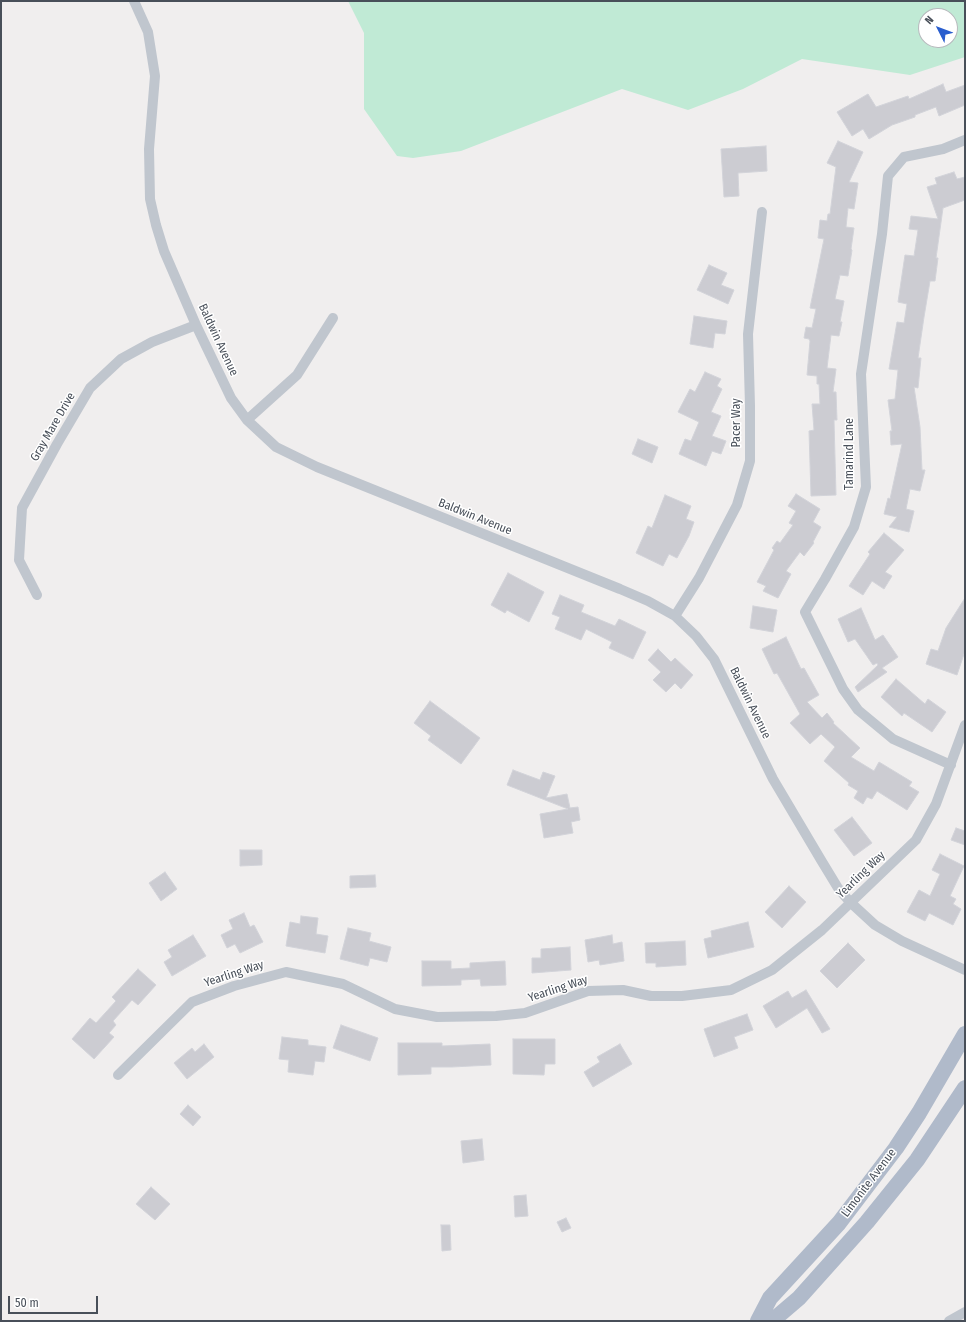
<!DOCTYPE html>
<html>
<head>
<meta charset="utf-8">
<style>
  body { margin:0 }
  #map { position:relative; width:966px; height:1322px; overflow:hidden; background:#f0eeee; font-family:"Fira Sans Condensed",sans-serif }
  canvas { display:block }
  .frame { position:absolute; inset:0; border:2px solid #484f59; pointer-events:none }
  .north { position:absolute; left:918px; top:8px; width:40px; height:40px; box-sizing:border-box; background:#fff; border:1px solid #b6b9bd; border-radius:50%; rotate:312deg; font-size:11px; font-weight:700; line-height:16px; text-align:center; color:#484f59 }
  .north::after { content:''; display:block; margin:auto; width:14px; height:18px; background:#2a5ece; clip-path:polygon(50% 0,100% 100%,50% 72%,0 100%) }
  .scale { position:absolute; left:8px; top:1296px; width:90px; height:18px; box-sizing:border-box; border:2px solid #484f59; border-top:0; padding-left:5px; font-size:12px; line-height:14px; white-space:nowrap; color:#484f59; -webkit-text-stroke:3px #fff; paint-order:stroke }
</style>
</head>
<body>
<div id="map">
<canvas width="966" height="1322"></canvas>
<div class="frame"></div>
<div class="north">N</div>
<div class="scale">50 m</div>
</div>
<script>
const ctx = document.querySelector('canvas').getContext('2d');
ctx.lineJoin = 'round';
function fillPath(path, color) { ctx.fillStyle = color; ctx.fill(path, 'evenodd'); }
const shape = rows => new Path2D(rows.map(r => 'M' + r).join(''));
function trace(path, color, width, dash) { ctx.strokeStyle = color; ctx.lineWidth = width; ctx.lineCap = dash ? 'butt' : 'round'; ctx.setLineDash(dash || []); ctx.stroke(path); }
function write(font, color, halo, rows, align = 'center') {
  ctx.font = font + ' "Fira Sans Condensed",sans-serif'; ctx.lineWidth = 3; ctx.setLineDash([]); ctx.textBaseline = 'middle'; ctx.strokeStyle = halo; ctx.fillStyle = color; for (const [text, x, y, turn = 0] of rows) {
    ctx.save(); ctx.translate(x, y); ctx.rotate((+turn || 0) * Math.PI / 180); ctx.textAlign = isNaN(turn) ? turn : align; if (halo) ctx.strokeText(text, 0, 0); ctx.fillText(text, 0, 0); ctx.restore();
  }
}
const green = shape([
  [348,1,965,1,965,57,910,75,802,59,743,89,688,110,622,89,461,151,413,158,397,156,364,109,364,33],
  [926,16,950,16,950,40,926,40]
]);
const building = shape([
  [943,84,946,92,965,85,965,105,939,116,936,107,915,115,915,117,892,125,869,139,863,129,852,136,837,112,868,94,876,107,908,96,909,99,943,84],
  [838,141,863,152,849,182,858,183,854,209,848,208,846,227,854,228,851,249,852,250,848,276,840,275,835,299,844,301,840,322,842,322,839,336,831,335,827,368,836,369,833,392,836,392,837,420,834,420,836,495,811,496,809,431,814,430,812,404,820,404,819,384,817,384,817,376,807,375,810,341,809,339,804,338,806,327,812,328,816,309,810,308,824,239,818,238,820,220,827,221,828,214,830,214,836,167,827,163,838,141],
  [766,146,767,171,738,173,739,196,724,197,721,149,766,146],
  [954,172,957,179,965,177,965,200,943,208,936,258,938,258,935,281,930,281,924,317,918,358,921,358,918,388,914,387,920,427,922,470,925,470,920,491,910,489,906,509,914,511,909,532,889,527,897,517,884,514,888,498,890,499,902,444,891,445,890,431,892,431,888,400,895,399,898,370,889,369,897,322,904,323,907,304,898,302,905,255,914,256,918,230,909,229,911,216,938,219,927,187,937,184,935,178,954,172],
  [709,265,727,273,721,285,734,290,728,304,697,290,709,265],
  [694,316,727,321,725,334,715,333,713,348,690,344,694,316],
  [705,372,721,379,717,386,722,389,711,412,721,416,712,436,726,441,721,454,712,451,706,466,679,454,685,439,691,441,699,422,678,412,690,389,695,392,705,372],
  [638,439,658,447,652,463,632,454,638,439],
  [796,494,820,509,813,522,821,527,813,542,814,543,804,556,800,552,786,571,791,574,778,598,763,591,766,586,757,582,774,550,772,548,777,541,780,543,793,525,789,523,796,511,788,506,796,494],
  [665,495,691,506,686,519,694,522,689,536,677,558,669,554,663,566,636,553,648,526,652,528,665,495],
  [884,533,904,550,885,572,892,576,884,589,872,581,863,595,849,586,870,554,868,552,884,533],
  [508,573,544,592,529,622,507,610,505,613,491,605,508,573],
  [560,595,584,605,581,612,615,626,619,619,646,632,633,659,609,648,612,642,586,629,581,640,555,629,560,617,552,614,560,595],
  [965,598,965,651,957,675,926,664,931,649,938,651,946,628,965,598],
  [753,606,777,610,773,632,750,628,753,606],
  [861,608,875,640,883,635,898,657,882,668,887,672,858,692,855,687,878,665,877,663,873,665,855,639,848,642,838,619,861,608],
  [786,637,801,669,804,668,819,695,807,702,822,718,827,713,834,722,833,723,860,748,851,757,874,771,879,762,912,782,909,786,919,792,907,810,877,791,872,799,867,797,863,804,854,798,858,791,848,785,849,783,824,761,835,747,821,734,810,744,790,723,800,714,777,673,774,674,762,649,786,637],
  [658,649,671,662,675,658,693,675,681,689,675,683,666,692,653,680,661,672,648,660,658,649],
  [896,679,925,704,928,699,946,712,932,732,904,713,902,716,881,697,896,679],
  [430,701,480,738,461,764,428,740,431,736,414,723,430,701],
  [513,770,540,780,543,772,555,776,546,798,567,794,570,808,578,807,580,820,571,822,573,833,544,838,540,814,568,809,507,785,513,770],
  [852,817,872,843,854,856,834,830,852,817],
  [956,828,965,831,965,845,951,840,956,828],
  [240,850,262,850,262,865,240,866,240,850],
  [940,854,964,866,950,896,956,899,953,904,961,909,953,925,929,913,925,921,907,912,919,890,930,896,940,874,932,870,940,854],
  [165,872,177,889,161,901,149,883,165,872],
  [375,875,376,887,350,888,350,876,375,875],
  [789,886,806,902,782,928,765,912,789,886],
  [244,913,250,927,254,925,263,942,240,953,235,944,227,948,221,935,233,929,229,920,244,913],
  [301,916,318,918,316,934,328,936,325,953,286,946,290,922,300,924,301,916],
  [748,922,754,947,708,958,704,939,712,937,711,931,748,922],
  [348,928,371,933,369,941,391,947,387,962,370,958,368,966,340,959,348,928],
  [193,935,206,956,172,976,164,962,172,957,168,950,193,935],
  [612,935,613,944,622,942,624,961,600,965,599,960,588,962,585,940,612,935],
  [685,941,686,965,656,967,656,963,646,963,645,943,685,941],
  [848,943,865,960,837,988,820,971,848,943],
  [570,947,571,970,532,973,532,958,541,958,541,949,570,947],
  [422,961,451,961,451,969,470,968,470,963,505,961,506,985,481,986,480,979,461,980,461,985,422,986,422,961],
  [138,969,156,985,138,1005,132,1000,113,1021,116,1025,109,1033,114,1037,94,1059,72,1039,90,1018,96,1023,116,1001,112,997,138,969],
  [806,990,830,1029,822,1033,807,1008,776,1028,763,1006,788,991,792,998,806,990],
  [747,1014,753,1030,734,1037,738,1048,714,1057,704,1029,747,1014],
  [341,1025,378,1038,370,1061,333,1048,341,1025],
  [282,1037,308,1040,308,1045,326,1047,324,1062,315,1061,313,1075,288,1072,289,1060,279,1059,282,1037],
  [513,1039,555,1039,555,1064,545,1064,544,1075,513,1074,513,1039],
  [398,1043,442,1043,442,1046,490,1044,491,1065,452,1067,431,1067,431,1074,398,1075,398,1043],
  [204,1044,214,1057,187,1079,174,1063,192,1048,195,1052,204,1044],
  [620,1044,632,1064,593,1087,584,1072,600,1062,597,1057,620,1044],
  [188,1105,201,1117,193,1126,180,1114,188,1105],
  [482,1139,484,1160,463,1163,461,1141,482,1139],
  [151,1187,170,1204,155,1220,136,1204,151,1187],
  [526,1195,528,1216,515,1217,514,1196,526,1195],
  [566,1218,571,1228,562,1232,557,1222,566,1218],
  [441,1225,450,1225,451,1250,442,1251,441,1225]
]);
const minor = shape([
  [134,1,148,32,155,76,149,149,150,199,156,225,164,251,196,325,231,398,247,420,276,447,317,467,620,589,648,601,675,616,696,636,714,659,773,779,821,860,838,888,850,902,875,925,902,941,965,970],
  [247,420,297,375,333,318],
  [37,595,19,560,22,508,57,444,90,388,121,359,152,342,196,325],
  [675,616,699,578,737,505,750,461,750,406,748,334,762,212],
  [951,765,893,739,858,710,843,689,805,612,825,579,854,527,866,487,861,374,882,234,888,176,904,157,943,149,965,140],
  [118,1075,192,1002,234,986,286,972,343,984,395,1009,437,1017,496,1016,525,1013,588,991,623,990,651,996,682,996,731,990,772,970,822,930,916,840,936,804,965,725],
  [949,1321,965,1312]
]);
const primary = shape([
  [758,1321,770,1298,839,1223,896,1148,919,1113,965,1034],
  [772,1321,799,1298,867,1222,917,1160,965,1088]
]);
const streetNames = [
  ["Baldwin Avenue",218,340,65],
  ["Pacer Way",737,423,-90],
  ["Gray Mare Drive",53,427,-60],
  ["Tamarind Lane",850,454,-90],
  ["Baldwin Avenue",475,517,22],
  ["Baldwin Avenue",750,703,64],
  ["Yearling Way",861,875,-44],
  ["Yearling Way",234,974,-18],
  ["Yearling Way",558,989,-18],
  ["Limonite Avenue",869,1183,-53]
];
fillPath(green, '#c0ead5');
fillPath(building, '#ccccd2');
trace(building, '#d2d3d9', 1);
trace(minor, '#c0c6ce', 10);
trace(primary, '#b0baca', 16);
write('12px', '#484f59', '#fff', streetNames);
</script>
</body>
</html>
